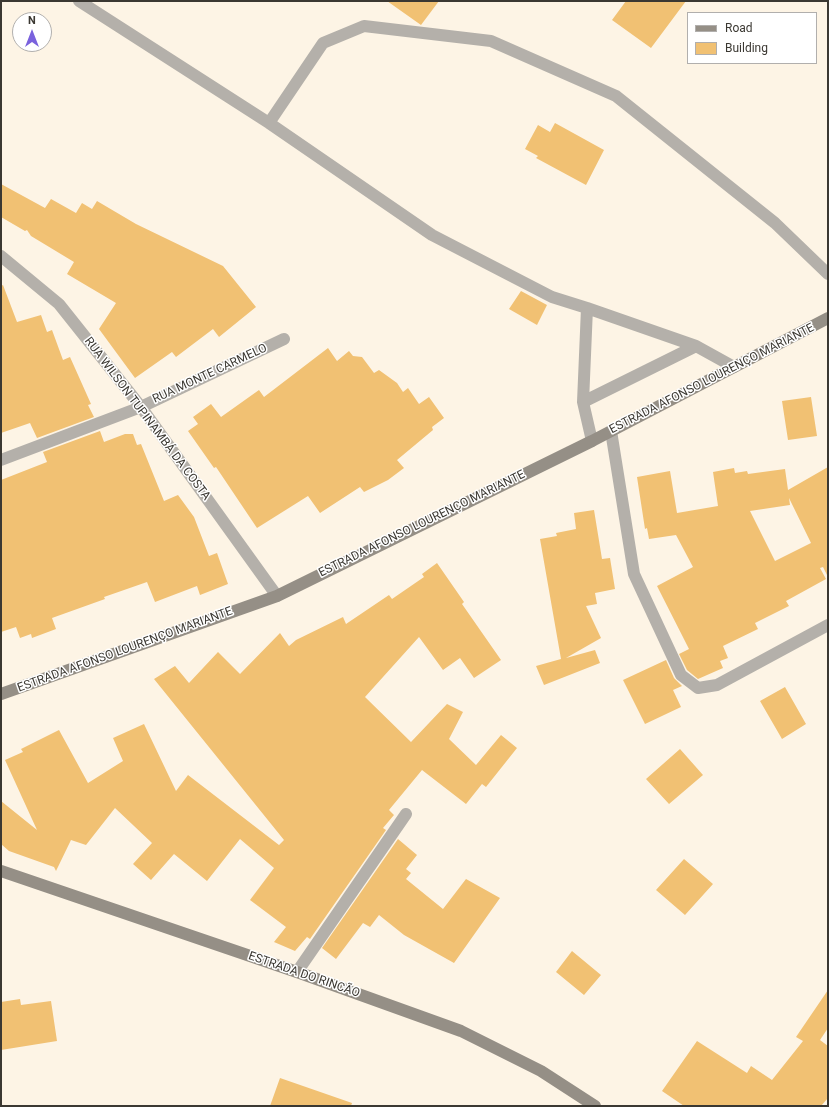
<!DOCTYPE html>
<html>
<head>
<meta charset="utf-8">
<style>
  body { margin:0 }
  #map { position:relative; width:829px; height:1107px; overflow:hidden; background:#fdf4e5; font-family:Roboto,sans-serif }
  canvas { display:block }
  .frame { position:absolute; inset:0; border:2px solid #3b3832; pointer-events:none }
  .legend { position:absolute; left:687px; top:12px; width:130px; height:52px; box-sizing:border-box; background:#fff; border:1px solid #b1afad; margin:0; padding:5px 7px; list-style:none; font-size:12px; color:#3b3832 }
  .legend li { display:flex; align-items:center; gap:8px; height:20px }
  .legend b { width:20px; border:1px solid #b1afad }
  .north { position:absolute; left:12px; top:12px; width:40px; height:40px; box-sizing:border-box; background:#fff; border:1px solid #b1afad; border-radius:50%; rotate:0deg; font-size:11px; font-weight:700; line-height:16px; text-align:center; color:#3b3832 }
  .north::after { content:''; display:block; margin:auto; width:14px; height:18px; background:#7a62dd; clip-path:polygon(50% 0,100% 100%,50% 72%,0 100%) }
</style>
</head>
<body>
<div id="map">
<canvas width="829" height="1107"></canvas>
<div class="frame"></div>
<ul class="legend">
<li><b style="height:5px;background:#958f86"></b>Road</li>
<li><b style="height:11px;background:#f1c173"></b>Building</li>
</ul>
<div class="north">N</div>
</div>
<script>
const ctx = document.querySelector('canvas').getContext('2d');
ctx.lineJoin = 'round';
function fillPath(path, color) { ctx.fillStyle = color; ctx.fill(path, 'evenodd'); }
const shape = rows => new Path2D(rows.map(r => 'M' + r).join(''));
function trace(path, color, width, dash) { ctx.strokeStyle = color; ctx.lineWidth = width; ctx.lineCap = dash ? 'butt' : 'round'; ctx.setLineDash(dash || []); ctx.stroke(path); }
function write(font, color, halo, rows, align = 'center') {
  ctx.font = font + ' Roboto,sans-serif'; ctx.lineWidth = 3; ctx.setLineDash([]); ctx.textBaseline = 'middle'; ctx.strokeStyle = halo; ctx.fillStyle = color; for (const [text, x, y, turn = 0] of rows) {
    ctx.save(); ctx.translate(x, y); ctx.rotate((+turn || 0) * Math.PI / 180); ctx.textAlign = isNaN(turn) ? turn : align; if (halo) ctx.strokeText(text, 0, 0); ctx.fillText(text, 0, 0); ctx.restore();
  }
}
const building = shape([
  [387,1,439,1,421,25],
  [626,1,686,1,651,48,612,20],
  [555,123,604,150,586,185,536,158,538,156,525,149,538,125,550,132],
  [1,184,45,208,51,199,76,213,82,203,92,209,97,201,136,224,223,266,256,307,219,337,213,329,176,357,172,352,135,378,99,329,116,303,67,274,74,262,31,236,27,230,25,231,1,217],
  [3,285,17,322,41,315,47,332,52,330,63,360,70,357,91,404,88,405,94,417,37,438,30,423,1,433,1,286],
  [521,291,547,305,537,325,509,309],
  [328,348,337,361,349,351,353,356,362,357,374,373,379,370,397,383,403,392,408,388,419,404,429,397,444,418,432,427,433,430,397,460,404,468,388,480,364,492,360,487,320,513,308,496,257,528,216,467,214,468,188,431,198,424,193,417,211,404,221,417,259,390,264,397],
  [811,397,817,436,788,440,782,401],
  [100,431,104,442,125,434,133,434,137,445,141,444,164,501,178,495,194,517,209,556,217,553,228,584,200,595,197,586,155,602,147,582,104,597,105,599,52,618,56,629,32,638,31,634,20,638,16,627,1,632,1,480,47,462,43,452],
  [828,467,828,577,823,567,820,568,826,579,786,601,789,606,755,623,758,629,723,646,728,658,720,661,723,668,698,679,687,670,679,654,689,649,657,586,693,567,676,535,649,539,647,528,645,529,637,477,670,471,677,513,718,506,713,472,734,468,735,473,747,471,748,474,785,469,788,490],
  [789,498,811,543,775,561,750,511,790,505],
  [594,510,602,559,610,558,615,589,595,593,597,604,586,606,601,638,566,658,595,650,600,663,544,685,536,666,561,659,540,539,557,536,556,533,576,529,574,513],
  [437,563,464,602,462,604,501,660,474,678,460,658,443,670,419,637,365,697,411,742,447,704,463,712,449,739,476,765,501,735,517,748,486,787,482,784,466,804,422,770,389,810,394,815,383,828,386,830,310,939,307,937,295,951,274,942,286,927,250,900,274,868,240,839,207,881,174,854,151,880,133,864,152,843,115,808,86,845,71,840,56,871,54,867,9,851,1,844,1,801,37,830,5,760,23,752,21,749,59,730,88,783,123,761,113,738,144,724,176,791,188,775,279,845,284,840,154,679,175,666,189,683,218,652,240,674,280,633,289,646,296,640,343,617,346,624,389,595,392,599,424,577,422,574],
  [666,660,674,678,682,686,673,690,681,707,645,724,623,680],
  [785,687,806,724,782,739,760,701],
  [680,749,703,775,669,804,646,779],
  [398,839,417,855,406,869,411,873,406,879,443,909,466,879,500,898,454,963,404,935,379,915,370,927,363,923,336,959,322,948],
  [684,859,713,884,685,915,656,890],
  [572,951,601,975,584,995,556,972],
  [828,990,828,1028,820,1040,828,1046,828,1098,821,1106,684,1106,662,1091,697,1041,747,1073,751,1066,772,1080,803,1041,796,1037],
  [20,999,21,1005,51,1001,57,1041,1,1050,1,1002],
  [280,1078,352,1103,351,1106,270,1106]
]);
const lane = shape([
  [79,1,269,123,432,235,552,297,587,308,583,402,592,441],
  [269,123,323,43,364,26,491,41,616,96,775,223,828,274],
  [587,308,696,346,734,367],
  [583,402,696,346],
  [297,972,406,814]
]);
const street = shape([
  [1,256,59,304,141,407,277,596],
  [611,431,634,574,681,675,698,688,717,685,828,625],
  [1,460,141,407,284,339]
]);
const secondary = shape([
  [1,694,277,596,592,441,828,318],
  [1,871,297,972,461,1031,541,1071,595,1106]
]);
const streetNames = [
  ["RUA MONTE CARMELO",210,374,-25],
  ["ESTRADA AFONSO LOURENÇO MARIANTE",712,379,-27],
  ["RUA WILSON TUPINAMBÁ DA COSTA",147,419,53],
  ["ESTRADA AFONSO LOURENÇO MARIANTE",422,524,-26],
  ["ESTRADA AFONSO LOURENÇO MARIANTE",125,650,-20],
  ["ESTRADA DO RINCÃO",304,975,19]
];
fillPath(building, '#f1c173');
trace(lane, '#b4b0aa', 12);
trace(street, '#b4b0aa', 12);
trace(secondary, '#958f86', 12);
write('12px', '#3b3832', '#fff', streetNames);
</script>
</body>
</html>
